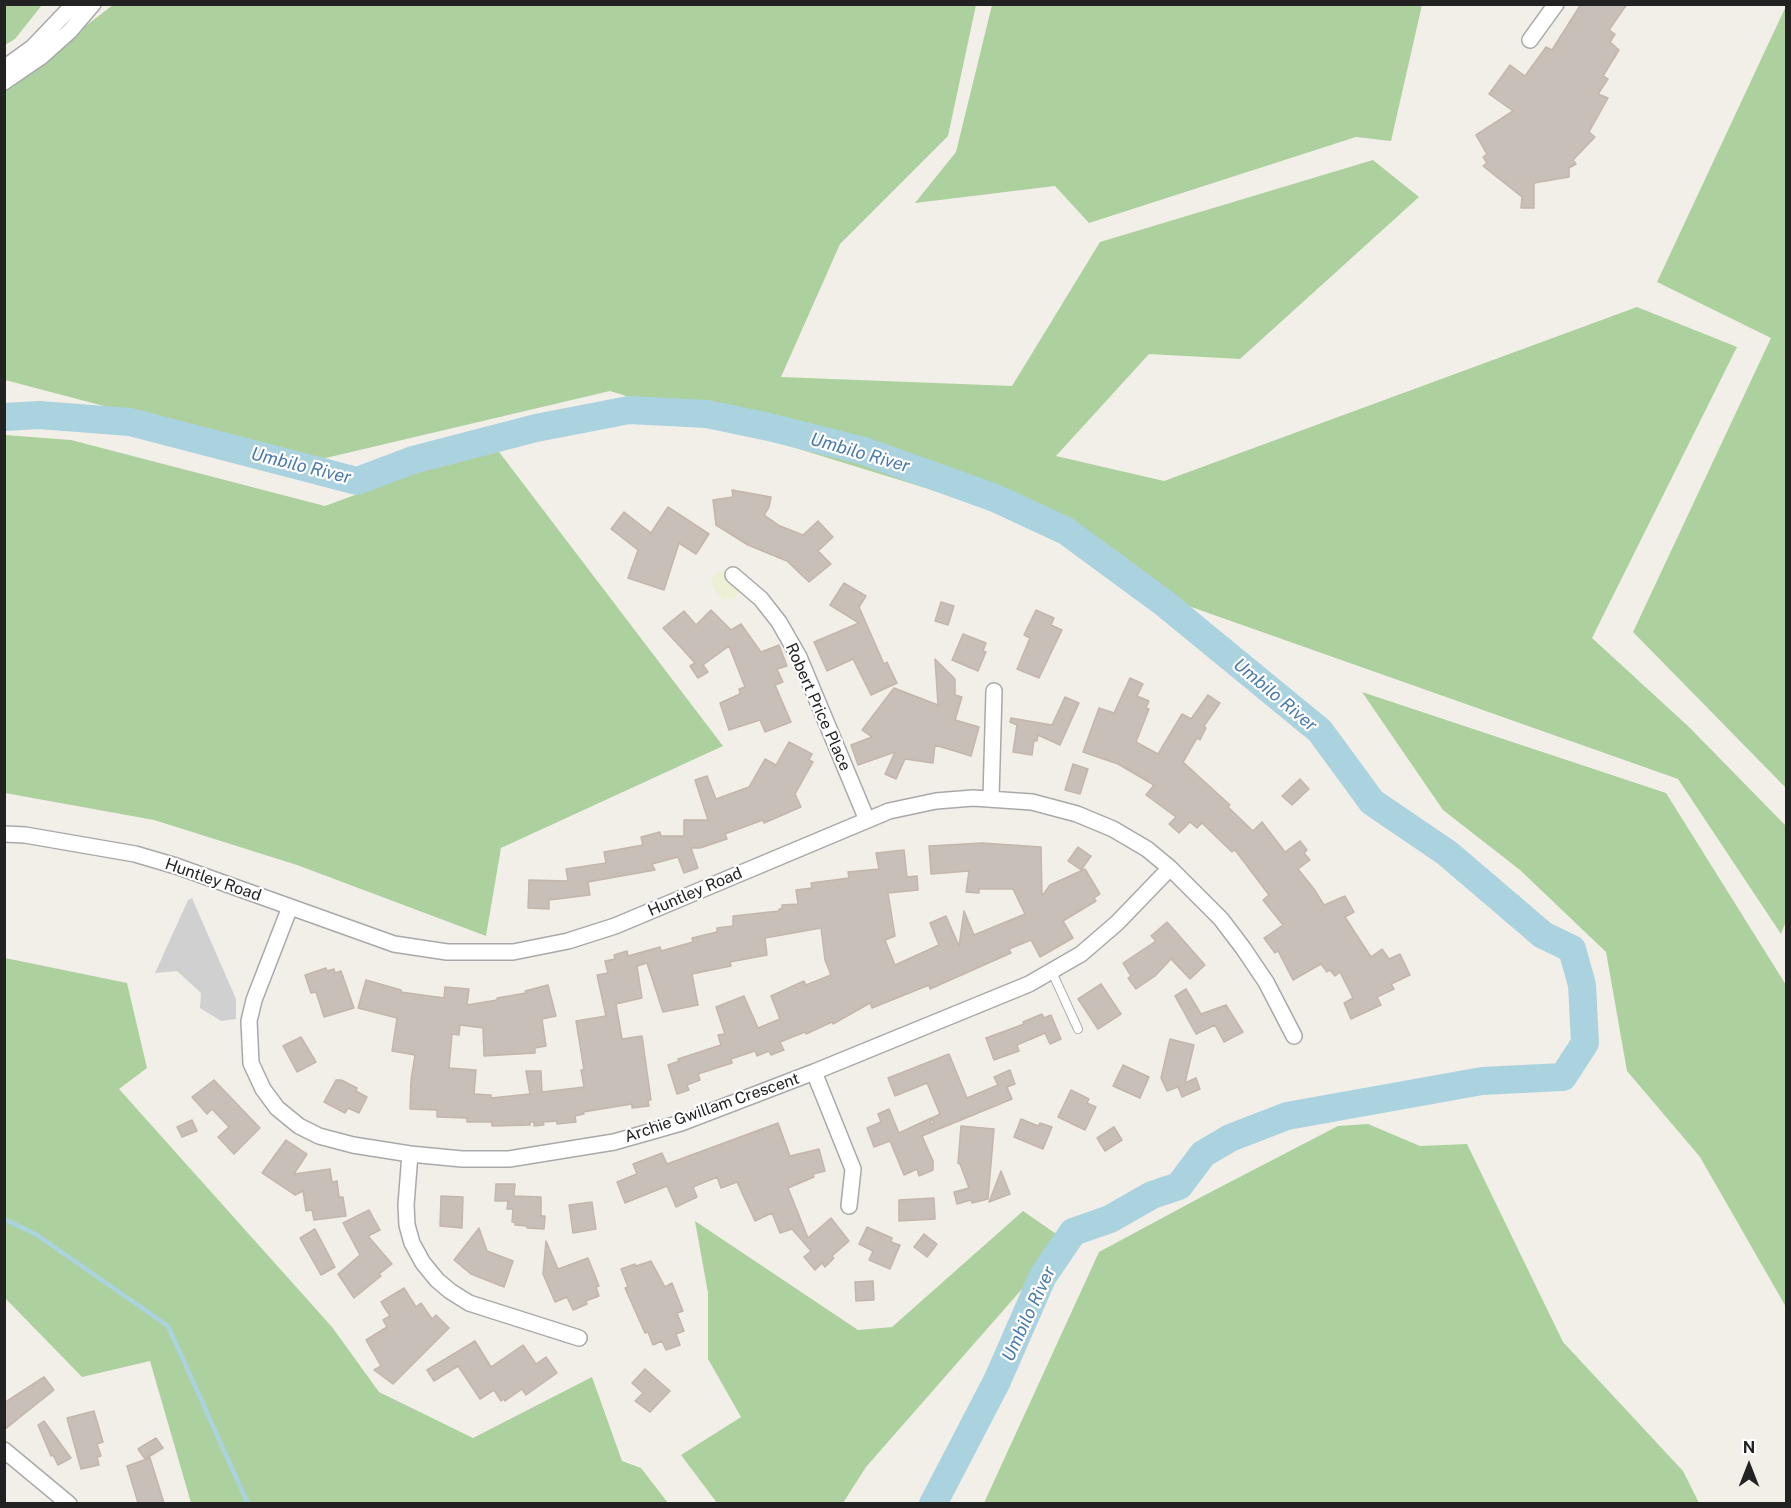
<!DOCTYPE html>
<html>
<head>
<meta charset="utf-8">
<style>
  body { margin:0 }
  #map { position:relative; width:1791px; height:1508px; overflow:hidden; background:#f2efe9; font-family:"Public Sans",sans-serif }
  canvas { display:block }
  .frame { position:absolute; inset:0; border:6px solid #222; pointer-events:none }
  .north { position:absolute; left:1719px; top:1436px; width:60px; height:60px; -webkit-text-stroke:4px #fff; paint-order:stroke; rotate:0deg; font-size:16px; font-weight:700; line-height:24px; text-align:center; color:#222 }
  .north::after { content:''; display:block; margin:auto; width:21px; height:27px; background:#222; clip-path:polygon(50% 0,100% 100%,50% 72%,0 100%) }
</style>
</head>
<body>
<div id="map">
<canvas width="1791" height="1508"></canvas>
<div class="frame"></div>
<div class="north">N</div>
</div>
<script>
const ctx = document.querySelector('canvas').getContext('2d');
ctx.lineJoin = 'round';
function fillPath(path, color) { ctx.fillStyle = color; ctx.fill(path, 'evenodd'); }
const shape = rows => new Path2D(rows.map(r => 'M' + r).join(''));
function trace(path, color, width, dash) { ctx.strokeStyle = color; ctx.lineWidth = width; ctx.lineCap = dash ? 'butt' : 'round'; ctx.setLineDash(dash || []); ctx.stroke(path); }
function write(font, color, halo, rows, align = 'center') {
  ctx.font = font + ' "Public Sans",sans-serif'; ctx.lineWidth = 4.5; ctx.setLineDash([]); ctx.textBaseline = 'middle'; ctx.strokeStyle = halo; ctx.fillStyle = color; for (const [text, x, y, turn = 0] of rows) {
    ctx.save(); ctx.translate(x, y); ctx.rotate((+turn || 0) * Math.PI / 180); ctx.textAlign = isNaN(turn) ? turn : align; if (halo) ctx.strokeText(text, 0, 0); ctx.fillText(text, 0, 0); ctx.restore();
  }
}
const religious = shape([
  [192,898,236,999,236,1019,221,1021,200,1008,201,993,177,971,155,973,188,900]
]);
const farmland = shape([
  [720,571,727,572,739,589,739,593,732,599,728,597,723,601,713,587,711,578]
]);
const forest = shape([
  [5,4,42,5,15,39,5,45],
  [113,5,976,5,948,136,840,244,781,377,1012,386,1100,242,1373,160,1419,197,1240,359,1149,354,1056,456,1164,481,1637,307,1737,347,1592,638,1688,726,1786,826,1786,921,1781,934,1678,779,1163,597,1033,521,610,391,313,461,5,380,4,88],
  [992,5,992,4,1422,5,1391,141,1356,137,1089,223,1055,186,915,203,956,152],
  [1786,6,1786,788,1633,632,1771,338,1657,282],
  [5,435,71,440,325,506,493,444,723,746,501,848,486,936,297,865,154,820,5,793],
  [1362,692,1666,793,1786,985,1786,1307,1700,1157,1627,1071,1606,952,1520,870,1443,810],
  [5,958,127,983,147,1068,119,1089,332,1327,379,1392,473,1438,592,1377,622,1461,641,1468,668,1503,191,1503,150,1361,82,1377,5,1298],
  [1368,1124,1420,1146,1467,1144,1563,1342,1683,1471,1699,1503,984,1503,1099,1252,1205,1195,1338,1126],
  [1023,1211,1065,1240,866,1467,843,1503,717,1503,681,1455,741,1417,708,1359,708,1293,695,1221,858,1330,892,1327]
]);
const stream = shape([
  [4,1219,37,1235,168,1326,248,1504]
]);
const river = shape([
  [4,417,39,415,130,422,357,481,413,460,536,428,629,410,707,414,769,427,864,451,995,498,1066,531,1164,603,1320,731,1372,802,1447,853,1543,935,1572,949,1582,985,1585,1043,1563,1077,1482,1081,1287,1116,1230,1138,1203,1154,1179,1186,1152,1195,1110,1219,1073,1232,1043,1276,997,1381,933,1504]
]);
const building = shape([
  [1581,4,1627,4,1609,30,1615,34,1610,42,1619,50,1603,76,1608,79,1598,94,1608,98,1589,132,1595,137,1573,160,1576,164,1569,168,1569,177,1534,183,1534,208,1521,208,1522,197,1483,166,1487,163,1483,157,1487,154,1476,135,1513,111,1489,94,1510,65,1525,76,1546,47,1552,50,1581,4],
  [732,490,771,497,769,507,764,515,780,526,803,535,818,521,833,537,818,551,831,564,809,582,787,561,748,545,716,525,713,500,733,497,732,490],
  [668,507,709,534,696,554,679,543,664,590,628,578,638,550,611,529,624,512,651,533,668,507],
  [844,583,866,596,859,607,884,664,887,662,897,683,871,695,853,659,827,671,814,642,859,623,830,605,844,583],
  [941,602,954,606,948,625,935,621,941,602],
  [711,610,731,630,741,624,761,652,779,645,787,666,777,669,783,682,775,685,791,722,765,732,760,720,729,730,720,703,740,694,739,689,745,687,729,646,703,665,708,672,698,678,690,666,695,663,663,628,684,611,696,625,711,610],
  [1036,610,1054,618,1051,625,1062,630,1039,678,1017,669,1030,638,1024,635,1036,610],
  [963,634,986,643,983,651,986,652,978,671,952,660,963,634],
  [935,659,955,679,955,695,962,697,955,720,979,727,971,756,935,745,933,763,905,759,896,779,885,774,895,752,858,765,851,745,872,737,862,730,894,688,938,705,935,659],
  [1130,678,1143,684,1137,696,1149,701,1146,708,1149,709,1136,742,1158,754,1182,714,1191,719,1208,695,1220,703,1204,726,1206,728,1200,740,1197,738,1183,762,1230,805,1228,807,1253,831,1262,822,1285,852,1300,841,1307,850,1304,853,1310,860,1298,869,1314,889,1324,905,1345,896,1354,912,1345,917,1371,957,1382,949,1389,959,1400,954,1410,975,1391,984,1394,989,1377,997,1381,1005,1351,1019,1344,1003,1353,998,1340,972,1335,976,1330,970,1327,972,1321,964,1293,980,1278,951,1275,953,1264,938,1283,925,1263,900,1269,895,1235,850,1232,852,1202,823,1197,828,1190,822,1179,833,1169,824,1176,817,1146,795,1154,785,1118,764,1083,752,1099,708,1114,713,1130,678],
  [1065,697,1079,703,1060,745,1038,735,1037,741,1034,740,1032,755,1013,752,1017,725,1010,722,1011,718,1052,725,1065,697],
  [789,742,812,754,809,760,813,762,795,794,801,807,764,823,763,820,725,834,727,839,700,848,691,848,698,868,684,873,678,857,652,864,655,870,588,882,590,895,549,900,549,909,528,908,529,880,568,881,566,869,606,863,604,852,643,845,641,837,660,832,661,836,684,836,684,820,708,820,695,780,707,776,716,799,749,787,765,759,776,765,789,742],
  [1073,764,1088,769,1080,794,1065,790,1073,764],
  [1300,779,1309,789,1292,805,1282,796,1300,779],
  [982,843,1041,847,1042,896,1050,885,1085,869,1100,894,1094,898,1096,901,1063,921,1073,938,1040,957,1031,940,1009,949,1011,953,930,989,929,985,872,1008,870,1003,833,1024,832,1022,806,1034,805,1032,780,1042,784,1050,771,1055,769,1051,757,1056,755,1051,731,1059,732,1063,698,1074,700,1080,687,1085,689,1090,677,1094,668,1065,679,1061,678,1059,721,1045,718,1035,725,1034,716,1007,744,996,758,1028,780,1019,771,996,804,981,806,985,831,975,825,960,821,928,765,938,767,955,730,962,731,966,692,974,698,1005,663,1012,647,963,637,966,642,998,616,1004,622,1039,642,1036,651,1100,648,1100,649,1106,632,1108,632,1104,583,1112,584,1114,575,1116,576,1122,557,1124,557,1121,543,1122,544,1125,534,1126,534,1122,530,1122,530,1125,492,1126,492,1122,467,1122,467,1118,437,1117,437,1110,410,1109,411,1080,415,1055,392,1051,397,1018,358,1008,366,980,401,990,401,992,444,998,445,987,469,989,467,1005,497,1000,497,998,526,993,525,991,548,985,556,1016,542,1019,546,1046,535,1048,535,1053,484,1056,483,1028,460,1025,459,1035,452,1034,449,1068,476,1070,474,1094,491,1095,491,1098,530,1094,526,1071,541,1071,542,1092,584,1087,581,1070,584,1070,576,1021,606,1016,597,975,608,973,605,961,615,959,614,955,627,951,628,956,660,947,661,951,693,942,692,938,717,932,717,928,733,926,733,916,779,911,779,909,782,909,782,905,798,904,796,890,812,888,811,883,849,878,848,872,879,869,876,853,904,850,907,877,917,876,918,890,888,893,895,936,885,940,895,965,939,945,930,923,946,916,959,946,964,911,974,935,1025,914,1013,889,979,889,979,893,966,892,969,871,931,874,929,846,982,843],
  [1078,847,1091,856,1081,870,1068,861,1078,847],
  [1167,922,1205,965,1190,979,1171,959,1155,976,1136,989,1128,978,1131,976,1123,963,1156,941,1151,936,1167,922],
  [326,968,327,971,334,969,335,973,341,971,354,1008,324,1017,316,992,311,993,305,975,326,968],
  [1101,984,1121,1014,1098,1029,1078,999,1101,984],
  [1186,989,1201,1014,1226,1005,1243,1032,1224,1042,1215,1025,1196,1034,1175,996,1186,989],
  [1042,1014,1044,1018,1051,1015,1061,1039,1050,1044,1045,1033,1017,1045,1019,1051,994,1060,986,1038,1024,1024,1023,1022,1042,1014],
  [301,1037,316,1062,297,1072,283,1046,301,1037],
  [1170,1039,1194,1045,1185,1083,1196,1078,1200,1089,1182,1097,1178,1087,1167,1091,1161,1078,1170,1039],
  [949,1054,967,1098,998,1085,994,1077,1010,1070,1015,1084,1007,1087,1012,1099,922,1136,933,1161,933,1170,919,1176,917,1169,904,1175,890,1141,874,1147,867,1128,881,1122,878,1114,889,1109,899,1133,931,1118,931,1124,934,1124,932,1118,940,1114,927,1083,895,1096,888,1078,949,1054],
  [1123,1065,1149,1077,1140,1098,1113,1086,1123,1065],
  [214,1080,260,1128,234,1154,218,1137,229,1127,212,1109,207,1114,192,1097,214,1080],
  [336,1080,341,1080,357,1088,356,1091,367,1097,359,1113,348,1108,345,1113,324,1102,336,1080],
  [1071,1090,1089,1099,1087,1103,1096,1107,1085,1130,1058,1117,1071,1090],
  [1021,1119,1038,1126,1040,1123,1052,1127,1043,1149,1014,1137,1021,1119],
  [192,1120,197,1131,182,1137,177,1127,192,1120],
  [778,1123,790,1156,819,1149,825,1171,813,1174,814,1177,788,1188,808,1238,831,1218,849,1241,832,1256,834,1258,825,1267,822,1263,815,1270,804,1257,811,1251,792,1229,780,1233,772,1213,755,1221,737,1182,721,1188,717,1177,693,1187,697,1197,676,1207,667,1186,625,1203,617,1182,637,1174,633,1164,662,1153,667,1164,778,1123],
  [961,1126,994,1129,988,1199,972,1203,971,1200,957,1204,954,1192,969,1188,960,1164,958,1163,961,1126],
  [1114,1127,1122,1140,1105,1151,1097,1138,1114,1127],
  [286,1140,307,1154,294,1174,330,1169,332,1182,337,1181,339,1197,343,1197,346,1216,314,1220,312,1210,306,1211,303,1191,295,1195,262,1173,286,1140],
  [1001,1171,1010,1194,989,1202,1001,1171],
  [496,1184,515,1184,514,1196,541,1197,541,1216,545,1216,544,1229,527,1228,527,1226,515,1225,515,1222,512,1222,513,1209,507,1209,508,1201,495,1201,496,1184],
  [441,1196,463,1197,462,1228,440,1226,441,1196],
  [934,1198,935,1219,899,1221,899,1200,934,1198],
  [592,1202,596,1229,573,1233,569,1205,592,1202],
  [369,1210,380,1230,368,1236,392,1264,379,1274,381,1276,354,1298,338,1274,360,1255,343,1223,369,1210],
  [867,1227,892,1238,891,1242,900,1245,890,1269,869,1260,873,1251,859,1244,867,1227],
  [479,1228,487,1251,513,1261,504,1287,471,1274,454,1260,479,1228],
  [315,1229,335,1267,321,1275,300,1238,315,1229],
  [924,1234,937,1244,927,1257,914,1247,924,1234],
  [546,1241,558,1269,588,1258,599,1286,596,1287,599,1296,586,1301,587,1304,573,1310,567,1297,555,1302,543,1274,546,1241],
  [651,1261,665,1287,672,1283,683,1311,677,1313,684,1331,676,1334,680,1345,666,1350,662,1341,653,1345,648,1332,645,1333,625,1288,628,1287,621,1269,635,1264,636,1266,651,1261],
  [873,1281,874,1300,856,1301,855,1282,873,1281],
  [404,1288,416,1307,421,1303,432,1319,436,1315,449,1328,393,1384,374,1370,381,1366,366,1340,387,1327,383,1320,390,1316,381,1302,404,1288],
  [475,1341,491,1367,523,1345,536,1364,546,1357,557,1373,526,1395,522,1389,505,1401,504,1399,501,1401,494,1390,480,1399,458,1366,434,1381,427,1370,475,1341],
  [645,1369,670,1391,650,1412,635,1401,643,1393,632,1383,645,1369],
  [44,1377,54,1390,4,1430,4,1403,44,1377],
  [94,1411,103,1442,97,1444,101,1456,97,1457,99,1465,81,1469,67,1418,94,1411],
  [44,1421,71,1458,58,1465,53,1455,51,1456,38,1425,44,1421],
  [156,1438,163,1448,145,1459,138,1449,156,1438],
  [150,1458,164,1503,138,1503,127,1466,150,1458]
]);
const lane = shape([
  [1052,972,1078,1029]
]);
const street = shape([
  [1530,40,1556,4],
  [4,68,33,47,74,4],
  [4,82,42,56,70,31,93,4],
  [733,575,761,599,779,622,799,657,867,820],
  [991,798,994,691],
  [4,834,25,835,135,854,176,866,394,944,447,952,513,952,568,941,615,926,889,811,936,801,973,798,1032,802,1077,814,1113,829,1147,849,1170,868,1221,919,1243,948,1266,982,1294,1036],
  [290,907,254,1000,249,1021,251,1063,263,1089,277,1108,299,1126,319,1136,353,1145,410,1154,462,1159,509,1159,614,1142,681,1123,814,1072,1029,984,1081,954,1117,923,1170,868],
  [814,1072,853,1169,849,1206],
  [410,1154,406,1205,407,1225,412,1243,423,1263,437,1280,450,1291,469,1303,579,1338],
  [4,1450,69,1504]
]);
const streetNames = [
  ["Robert Price Place",818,707,66],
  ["Huntley Road",213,880,19],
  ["Huntley Road",695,892,-23],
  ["Archie Gwillam Crescent",712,1108,-19]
];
const waterNames = [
  ["Umbilo River",860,453,16],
  ["Umbilo River",301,466,14],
  ["Umbilo River",1275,695,40],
  ["Umbilo River",1029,1314,-65]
];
fillPath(religious, '#d0d0d0');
fillPath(farmland, '#eef0d5');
fillPath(forest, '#add19e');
trace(stream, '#aad3df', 4.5);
trace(river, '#aad3df', 28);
fillPath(building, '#c7bfb8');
trace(building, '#c4b6ab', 1.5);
trace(lane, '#a9a9a9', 10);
trace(street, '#a9a9a9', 18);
trace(lane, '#fff', 8);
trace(street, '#fff', 15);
write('16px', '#222', '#fff', streetNames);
write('italic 18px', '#4a7aab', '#fff', waterNames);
</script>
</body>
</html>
